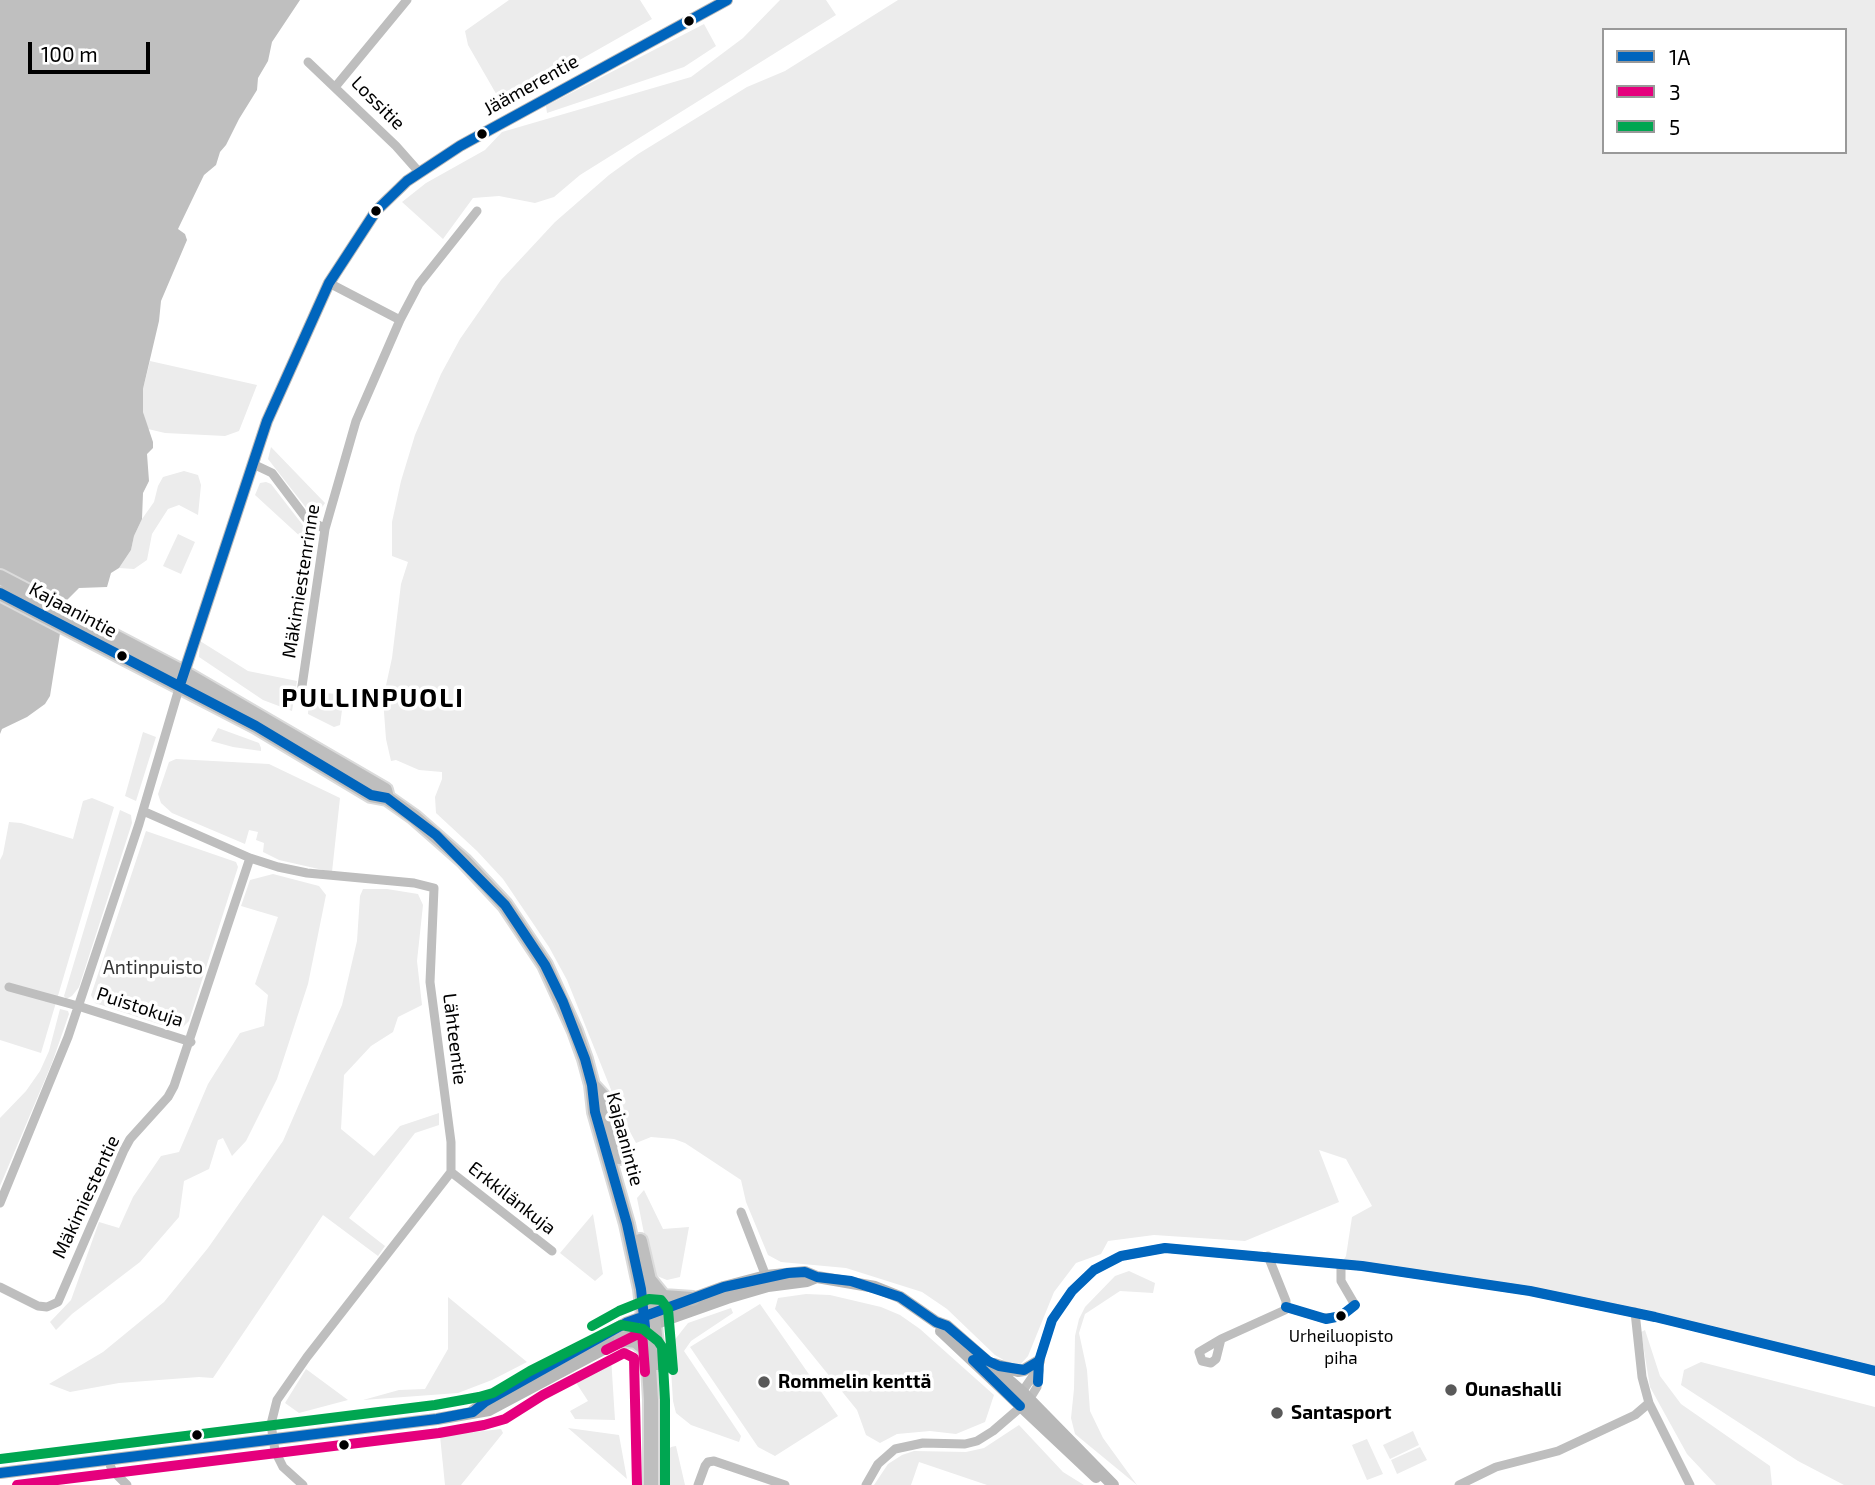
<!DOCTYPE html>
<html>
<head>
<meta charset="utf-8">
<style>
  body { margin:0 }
  #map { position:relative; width:1875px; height:1485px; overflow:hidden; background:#fff; font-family:"Exo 2",sans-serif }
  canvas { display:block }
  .legend { position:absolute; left:1602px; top:28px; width:245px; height:126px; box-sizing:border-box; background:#fff; border:2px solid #999; margin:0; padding:9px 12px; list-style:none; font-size:21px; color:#000 }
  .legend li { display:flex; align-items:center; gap:14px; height:35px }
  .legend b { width:35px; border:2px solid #999 }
  .scale { position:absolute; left:28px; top:42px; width:122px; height:32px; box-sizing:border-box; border:4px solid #000; border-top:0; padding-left:9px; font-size:21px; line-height:24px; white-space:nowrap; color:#000; -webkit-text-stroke:5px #fff; paint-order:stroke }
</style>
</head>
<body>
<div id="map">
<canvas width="1875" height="1485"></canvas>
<ul class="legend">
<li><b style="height:9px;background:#0065bd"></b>1A</li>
<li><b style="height:9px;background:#e5007d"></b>3</li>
<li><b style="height:9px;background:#00a651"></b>5</li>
</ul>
<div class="scale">100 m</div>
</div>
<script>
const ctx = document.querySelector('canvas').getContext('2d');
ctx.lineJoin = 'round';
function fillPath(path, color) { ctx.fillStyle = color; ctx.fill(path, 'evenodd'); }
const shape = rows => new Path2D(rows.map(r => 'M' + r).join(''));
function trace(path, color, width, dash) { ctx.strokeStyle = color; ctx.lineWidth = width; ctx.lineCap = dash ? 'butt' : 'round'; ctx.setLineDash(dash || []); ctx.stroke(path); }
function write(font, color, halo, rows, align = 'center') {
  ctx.font = font + ' "Exo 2",sans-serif'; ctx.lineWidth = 7; ctx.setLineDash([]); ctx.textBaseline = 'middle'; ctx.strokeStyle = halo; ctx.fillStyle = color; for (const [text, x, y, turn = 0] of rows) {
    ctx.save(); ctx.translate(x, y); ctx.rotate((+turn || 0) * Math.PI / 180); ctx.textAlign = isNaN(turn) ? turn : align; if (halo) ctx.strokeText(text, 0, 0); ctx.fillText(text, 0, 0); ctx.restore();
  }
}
const green = shape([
  [509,0,640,0,652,19,502,104,468,45,465,31],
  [780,0,826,0,836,15,580,175,554,197,535,203,499,196,473,198,443,239,402,202,426,183,485,150,502,132,691,77,743,38],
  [898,0,1875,0,1875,1371,1530,1290,1341,1264,1346,1256,1352,1217,1372,1206,1346,1159,1319,1150,1339,1202,1245,1241,1154,1235,1108,1241,1101,1254,1076,1263,1054,1292,1028,1356,1020,1365,1007,1362,995,1355,947,1309,922,1292,846,1268,781,1262,768,1255,746,1202,741,1180,685,1143,674,1139,651,1137,636,1143,622,1117,567,980,549,947,503,879,477,851,436,813,435,797,442,779,442,772,419,770,396,760,391,761,386,739,383,699,392,658,401,584,408,562,392,556,392,522,401,481,415,435,441,374,460,339,501,280,555,222,609,175,638,154,747,87,785,71],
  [1604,30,1845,30,1845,152,1604,152],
  [704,24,716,46,684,67,547,113,546,106],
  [150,361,257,385,239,431,225,436,165,433,148,429,143,412,143,389],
  [271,447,325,503,321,509,307,509,268,459],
  [184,471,198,475,201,485,198,515,179,505,168,509,152,534,147,560,134,569,119,568,131,550,134,536,142,519,154,502,158,486,163,477],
  [266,482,271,484,312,537,315,550,255,495,260,483],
  [178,534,195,542,181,574,163,566],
  [200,641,248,671,297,681,292,711,263,700,199,657],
  [309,691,344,695,340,725,334,727,308,714],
  [218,728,259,743,261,748,261,751,233,747,211,741],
  [143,732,156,737,136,801,125,796],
  [176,759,269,764,340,798,332,872,279,860,263,852,264,843,256,840,258,832,249,830,245,844,172,813,161,803,158,794,169,762],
  [92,798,114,807,41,1053,0,1040,0,860,3,854,9,822,21,823,73,839,83,801],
  [120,810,131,815,132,823,79,987,72,996,66,999,64,996],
  [146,831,236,862,238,867,189,1021,183,1027,171,1028,95,1003,91,995],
  [273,874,319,886,326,895,308,984,277,1079,246,1141,232,1156,223,1138,218,1140,209,1169,184,1181,179,1217,140,1262,72,1314,56,1330,50,1322,71,1300,99,1222,119,1228,133,1197,161,1156,179,1152,208,1084,240,1033,264,1026,268,995,255,984,278,917,241,906,250,880],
  [363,889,387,889,418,894,423,905,417,961,422,1005,398,1017,393,1032,371,1046,344,1075,341,1129,374,1156,400,1126,439,1113,439,1125,415,1133,349,1218,385,1246,378,1256,323,1215,213,1378,199,1377,119,1383,70,1392,49,1384,103,1352,164,1302,208,1248,283,1141,342,1005,357,941,360,896],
  [60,1009,68,1011,69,1014,52,1063,0,1186,0,1118,26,1091,40,1071,49,1051],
  [644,1190,663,1229,689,1227,680,1277,667,1280,652,1274,637,1198],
  [593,1214,603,1274,595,1281,560,1253],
  [1129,1271,1155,1283,1153,1293,1120,1291,1085,1314,1079,1333,1087,1370,1090,1411,1103,1438,1137,1485,1075,1434,1071,1418,1074,1389,1075,1336,1079,1319,1085,1307,1115,1276],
  [806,1294,830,1295,881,1307,900,1315,920,1329,994,1395,985,1422,956,1434,930,1431,897,1434,880,1443,866,1435,857,1410,775,1309,778,1298],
  [448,1297,527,1362,492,1380,458,1393,363,1400,399,1390,425,1389,448,1349],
  [760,1304,838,1416,775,1456,758,1447,690,1347],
  [731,1308,733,1313,691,1341,684,1351,741,1436,739,1442,691,1425,676,1413,673,1401,670,1353,673,1342,688,1323],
  [1645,1330,1660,1376,1681,1404,1770,1466,1772,1485,1716,1485,1687,1454,1650,1387,1641,1332],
  [611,1357,615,1420,575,1419,570,1411,588,1401,571,1375],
  [1701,1362,1875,1407,1875,1485,1844,1485,1798,1461,1681,1385,1684,1370],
  [639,1366,640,1425,640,1426,633,1423,629,1367],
  [306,1369,348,1400,299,1413,285,1403],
  [1019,1425,1063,1472,1084,1485,987,1485,919,1462,911,1485,874,1485,888,1464,902,1455,914,1451,966,1452,984,1448],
  [568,1428,619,1435,627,1479],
  [501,1429,503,1433,461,1485,445,1485,440,1436],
  [1413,1431,1419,1445,1390,1459,1383,1445],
  [1367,1439,1383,1474,1367,1480,1352,1445],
  [676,1446,685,1485,662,1485,663,1456,671,1447],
  [1420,1447,1427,1460,1397,1474,1391,1460]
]);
const water = shape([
  [0,0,300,0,272,42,268,61,258,78,257,90,239,119,226,145,220,152,216,165,204,175,178,229,185,234,187,240,161,301,159,321,143,389,143,412,153,442,153,448,147,454,149,481,143,493,142,519,134,536,131,550,119,568,111,573,107,587,79,588,65,602,50,696,45,704,27,717,2,729,0,734]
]);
const street = shape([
  [308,62,396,146,419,172],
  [336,86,407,0],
  [329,283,400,320],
  [253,464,272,473,306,518,325,529],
  [301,693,325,529,356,421,400,320,419,284,477,211],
  [143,811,250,858,278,867,307,873,414,883,434,888,430,982,451,1142,451,1172,307,1357,277,1400,271,1424,275,1451,283,1467,303,1485],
  [9,987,78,1006,191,1042],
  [451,1172,552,1251],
  [0,1203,68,1037,139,824,180,685],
  [741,1212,767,1279],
  [1268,1256,1286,1301,1286,1307],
  [0,1287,38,1306,47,1307,58,1302,124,1150,130,1139,168,1097,174,1086,250,858],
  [1286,1307,1322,1318,1338,1317,1349,1310,1355,1305,1341,1281,1341,1264],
  [1635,1312,1642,1377,1649,1403,1690,1485],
  [1221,1339,1216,1359,1211,1363,1202,1361,1199,1352,1221,1339,1285,1310,1286,1307],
  [1021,1398,1022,1392,1035,1373,1052,1320,1072,1291,1094,1270,1121,1256,1165,1248,1362,1266,1530,1291,1655,1317,1875,1371],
  [108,1459,112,1470,127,1485],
  [698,1485,705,1466,708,1462,714,1461,785,1485],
  [866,1485,878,1464,895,1449,923,1443,965,1444,977,1441,993,1431,1029,1400,1037,1387,1039,1370],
  [1459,1485,1496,1467,1558,1451,1635,1415,1649,1403]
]);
const secondary = shape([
  [181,682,267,421,329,283,376,211,407,181,460,146,727,0],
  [941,1331,1096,1477],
  [994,1364,1018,1371,1024,1370,1039,1361],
  [473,1411,485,1402,626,1323,724,1287,766,1276,805,1272,817,1277,875,1287,900,1297,936,1322,947,1326,1022,1392,1113,1485],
  [0,1473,437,1419,489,1410,645,1327,727,1298,768,1286,807,1281,817,1277]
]);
const primary = shape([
  [0,577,184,673,385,790,387,798,414,817,464,861,505,905,545,965,575,1031,585,1059,592,1085,595,1112,627,1224,641,1289,648,1351,651,1400,651,1485],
  [0,593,256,726,371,795,387,798],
  [592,1085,603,1097,619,1157],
  [640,1241,649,1280,658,1363],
  [650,1281,663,1297,693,1299],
  [621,1339,636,1341,648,1351]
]);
const bus1 = shape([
  [0,593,256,726,371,795,387,798,436,835,505,905,545,965,563,1002,585,1059,592,1085,595,1112,627,1224,641,1289,645,1327],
  [180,685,267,421,329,283,376,211,407,181,460,146,727,0],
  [1286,1307,1326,1319,1341,1316,1355,1305],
  [973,1360,1020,1406],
  [1038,1382,1039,1361,1052,1320,1072,1291,1094,1270,1121,1256,1165,1248,1362,1266,1530,1291,1655,1317,1875,1371],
  [0,1473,437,1419,473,1412,485,1402,626,1323,724,1287,788,1273,805,1272,817,1277,851,1281,900,1297,936,1322,947,1326,988,1361,999,1366,1024,1370,1039,1361]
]);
const bus2 = shape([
  [606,1350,642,1332,645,1372],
  [17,1485,439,1433,484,1425,505,1419,543,1395,624,1353,634,1358,637,1485]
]);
const bus3 = shape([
  [592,1326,619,1311,649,1299,661,1300,668,1309,673,1370],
  [0,1459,435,1405,479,1397,493,1393,530,1371,621,1325,643,1329,658,1341,662,1347,665,1400,665,1485]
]);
const markers = [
  [689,21,6,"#000"],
  [482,134,6,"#000"],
  [376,211,6,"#000"],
  [122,656,6,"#000"],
  [1341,1316,6,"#000"],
  [764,1382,7,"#595959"],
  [1451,1390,7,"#595959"],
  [1277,1413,7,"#595959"],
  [197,1435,6,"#000"],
  [344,1445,6,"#000"]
];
const busNames = [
  ["Urheiluopisto",1341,1336],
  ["piha",1341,1358]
];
const streetNames = [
  ["Jäämerentie",531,85,-29],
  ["Lossitie",378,103,45],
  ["Mäkimiestenrinne",301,581,-81],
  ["Kajaanintie",73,610,28],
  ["Puistokuja",140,1007,18],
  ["Lähteentie",455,1039,83],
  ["Kajaanintie",625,1139,75],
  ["Mäkimiestentie",86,1197,-65],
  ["Erkkilänkuja",512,1198,38]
];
const parkNames = [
  ["Antinpuisto",153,968]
];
const poiNames = [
  ["Rommelin kenttä",778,1382],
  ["Ounashalli",1465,1390],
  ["Santasport",1291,1413]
];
const districtNames = [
  ["PULLINPUOLI",373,698]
];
fillPath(green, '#ececec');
fillPath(water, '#bfbfbf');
trace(primary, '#dbdbdb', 18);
trace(street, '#bebebe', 9);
trace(secondary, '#b8b8b8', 12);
trace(primary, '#bebebe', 14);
trace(bus1, '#0065bd', 10);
trace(bus2, '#e5007d', 10);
trace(bus3, '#00a651', 10);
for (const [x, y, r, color] of markers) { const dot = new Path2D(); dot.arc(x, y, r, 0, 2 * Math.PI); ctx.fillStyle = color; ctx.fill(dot); trace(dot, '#fff', 2.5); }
write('17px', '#000', '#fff', busNames);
write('19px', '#000', '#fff', streetNames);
write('19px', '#333', '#fff', parkNames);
write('bold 19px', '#000', '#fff', poiNames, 'left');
ctx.letterSpacing = '2px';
write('bold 26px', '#000', '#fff', districtNames);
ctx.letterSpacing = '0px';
</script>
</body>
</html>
